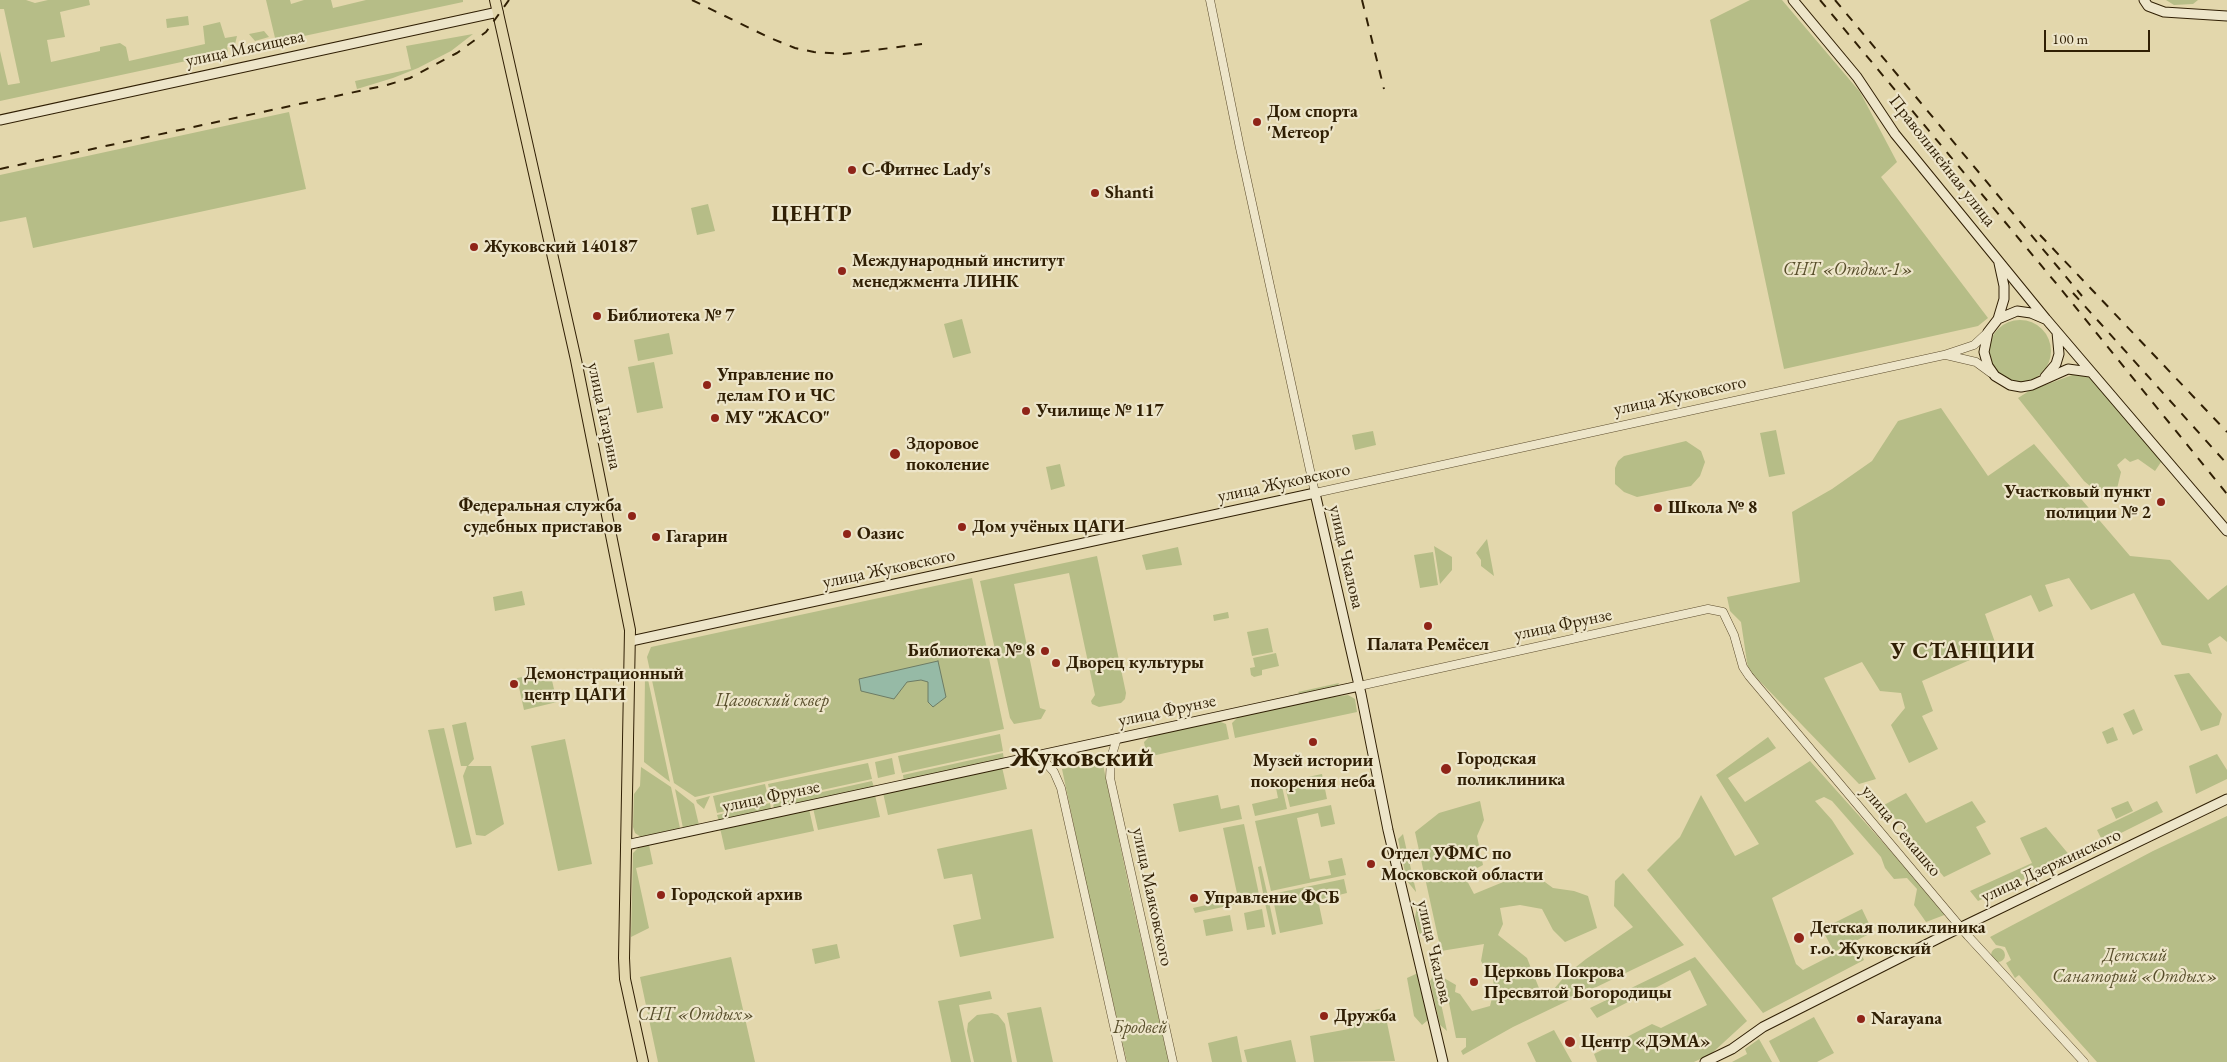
<!DOCTYPE html>
<html>
<head>
<meta charset="utf-8">
<style>
  body { margin:0 }
  #map { position:relative; width:2227px; height:1062px; overflow:hidden; background:#e3d7ac; font-family:"EB Garamond",serif }
  canvas { display:block }
  .scale { position:absolute; left:2044px; top:30px; width:106px; height:22px; box-sizing:border-box; border:2px solid #301f04; border-top:0; padding-left:6px; font-size:15px; line-height:18px; white-space:nowrap; color:#301f04; -webkit-text-stroke:4px #ede5c9; paint-order:stroke }
</style>
</head>
<body>
<div id="map">
<canvas width="2227" height="1062"></canvas>
<div class="scale">100 m</div>
</div>
<script>
const ctx = document.querySelector('canvas').getContext('2d');
ctx.lineJoin = 'round';
function fillPath(path, color) { ctx.fillStyle = color; ctx.fill(path, 'evenodd'); }
const shape = rows => new Path2D(rows.map(r => 'M' + r).join(''));
function trace(path, color, width, dash) { ctx.strokeStyle = color; ctx.lineWidth = width; ctx.lineCap = dash ? 'butt' : 'round'; ctx.setLineDash(dash || []); ctx.stroke(path); }
function write(font, color, halo, rows, align = 'center') {
  ctx.font = font + ' "EB Garamond",serif'; ctx.lineWidth = 4.5; ctx.setLineDash([]); ctx.textBaseline = 'middle'; ctx.strokeStyle = halo; ctx.fillStyle = color; for (const [text, x, y, turn = 0] of rows) {
    ctx.save(); ctx.translate(x, y); ctx.rotate((+turn || 0) * Math.PI / 180); ctx.textAlign = isNaN(turn) ? turn : align; if (halo) ctx.strokeText(text, 0, 0); ctx.fillText(text, 0, 0); ctx.restore();
  }
}
const green = shape([
  [0,0,26,0,35,3,48,0,89,0,90,5,60,12,65,37,47,40,51,62,100,51,100,47,120,43,126,47,129,61,205,44,203,26,220,22,225,38,237,36,235,44,227,46,228,52,0,101,0,51,8,85,20,83,4,9,0,9],
  [266,0,290,0,291,4,304,0,331,0,333,8,366,0,463,0,463,2,276,42],
  [1750,0,1782,0,1860,92,1897,162,1881,177,1988,318,1978,326,1784,369,1710,20],
  [2166,0,2198,0,2193,4,2174,5],
  [188,16,189,25,167,28,166,19],
  [264,31,269,37,255,41,249,34],
  [473,34,451,51,418,68,393,78,357,89,355,81,411,69,406,46],
  [289,112,306,189,33,248,26,217,0,222,0,175],
  [708,204,715,231,697,235,691,208],
  [962,319,971,353,953,358,944,324],
  '1989 351a31 31 0 1 1 62 0a31 31 0 1 1-62 0Z',
  [669,333,673,354,638,361,634,340],
  [654,362,663,408,637,413,628,367],
  [2075,374,2090,374,2163,459,2155,471,2138,459,2130,462,2125,458,2117,465,2121,472,2116,493,2111,493,2090,486,2084,481,2018,398,2029,391],
  [1941,408,1988,476,2034,444,2130,556,2170,560,2208,600,2227,585,2227,642,2220,636,2208,644,2212,654,2162,645,2134,593,2091,610,2069,578,2045,585,2053,606,2039,612,2031,595,1985,614,1997,648,1922,681,1933,711,1922,716,1938,749,1909,763,1891,725,1905,708,1901,693,1880,691,1862,662,1824,678,1876,779,1859,784,1748,669,1741,622,1730,611,1727,597,1800,582,1792,512,1832,489,1872,461,1898,421],
  [1776,430,1785,474,1769,477,1760,433],
  [1373,431,1376,445,1355,450,1352,435],
  [1686,441,1701,451,1705,462,1700,476,1691,486,1637,497,1624,492,1615,484,1615,468,1618,461,1624,456],
  [1060,464,1065,486,1051,490,1046,467],
  [1487,539,1494,576,1481,566,1481,560,1476,553],
  [1434,546,1452,557,1452,570,1440,584],
  [1178,547,1182,565,1146,570,1142,555],
  [1433,552,1438,585,1420,588,1414,555],
  [1097,556,1126,693,1125,699,1121,703,1099,707,1092,704,1091,701,1095,695,1069,573,1014,584,1040,708,1046,710,1041,719,1014,724,1010,718,980,581],
  [972,578,1004,729,695,797,674,783,647,657,651,647],
  [522,591,525,605,495,611,493,597],
  [1228,612,1229,618,1214,621,1213,615],
  [1268,628,1273,652,1252,656,1247,632],
  [1276,653,1279,666,1262,670,1262,675,1254,677,1251,675,1250,668,1255,667,1253,658],
  [550,672,557,702,524,710,517,678],
  [2189,673,2222,714,2219,725,2201,731,2174,675],
  [645,675,647,675,670,782,644,762],
  [1339,683,1338,686,1300,694,1298,692],
  [1348,695,1355,699,1357,712,1235,738,1232,723,1239,716,1319,699],
  [2134,709,2143,730,2133,735,2123,714],
  [1218,721,1226,724,1229,739,1147,757,1144,742,1150,736],
  [466,722,474,759,468,766,491,766,504,824,485,836,476,835,463,776,467,766,461,766,452,725],
  [2113,727,2118,740,2107,744,2102,732],
  [444,728,472,844,456,848,428,730],
  [1000,734,1003,751,902,773,898,756],
  [1768,737,1776,748,1728,778,1745,802,1810,761,1947,914,1926,922,1914,905,1917,889,1907,878,1894,879,1885,868,1881,857,1832,801,1824,797,1815,801,1832,820,1854,854,1772,898,1796,964,1803,970,1856,943,1864,960,1763,1013,1647,870,1680,837,1701,795,1735,856,1759,844,1716,775],
  [565,739,592,864,558,871,531,746],
  [1003,753,1004,760,904,781,903,775],
  [2217,754,2227,770,2227,779,2196,794,2189,766],
  [892,758,895,774,878,778,875,762],
  [1102,760,1129,887,1169,1062,1127,1062,1089,898,1062,769],
  [868,763,872,779,772,801,768,784],
  [641,767,671,787,680,828,641,837,635,833,633,827,634,794,640,786],
  [1002,767,1007,789,888,815,883,793],
  [1322,774,1327,799,1290,807,1284,782],
  [872,781,874,787,774,809,773,803],
  [1281,782,1287,809,1255,816,1252,804,1278,798,1275,783],
  [765,784,769,801,717,813,713,796],
  [675,789,694,804,699,825,683,828],
  [1906,793,1926,823,1972,801,1986,822,1976,827,1991,854,1944,877,1884,805],
  [875,795,880,817,818,830,813,808],
  [1218,795,1221,809,1239,805,1242,819,1179,832,1173,804],
  [710,796,704,809,697,803,696,800],
  [1480,801,1484,820,1477,836,1483,865,1464,875,1474,894,1530,871,1553,888,1574,891,1588,896,1597,928,1565,942,1553,930,1542,909,1520,905,1500,908,1503,924,1498,935,1527,958,1539,988,1553,990,1566,975,1586,959,1633,927,1614,906,1615,881,1623,873,1684,945,1513,1027,1463,1055,1461,1051,1466,1047,1466,1038,1456,1038,1444,978,1456,985,1455,992,1460,994,1472,1011,1490,1006,1494,990,1493,977,1490,968,1485,968,1481,961,1484,944,1441,951,1415,832,1439,813],
  [2128,801,2133,811,2116,819,2111,808],
  [2157,801,2163,812,2103,842,2097,830],
  [770,803,771,809,719,821,717,815],
  [1331,805,1335,824,1321,827,1318,813,1297,818,1310,879,1331,875,1328,861,1342,858,1346,875,1271,891,1255,821],
  [809,809,814,831,725,850,720,828],
  [2227,816,2227,1062,2097,1062,2019,975,2015,978,2006,963,2011,960,2005,947,1996,945,1990,937,2153,851],
  [1244,824,1260,899,1195,913,1193,908,1238,898,1223,828],
  [2046,827,2071,857,1978,901,1970,891,2032,863,2020,838],
  [1032,829,1054,938,960,957,953,925,981,919,972,874,944,879,937,849],
  [1403,834,1416,891,1416,892,1407,881,1398,839],
  [649,845,653,864,636,868,649,928,631,937,633,853,638,848],
  [1261,866,1268,897,1264,898,1258,867],
  [1344,879,1347,893,1318,900,1323,924,1280,933,1272,894],
  [1269,902,1276,934,1272,935,1265,903],
  [1417,907,1419,907,1427,940,1419,933,1415,917],
  [1262,909,1265,927,1247,930,1244,913],
  [1862,909,1873,932,1834,952,1822,929],
  [1230,915,1233,931,1206,936,1203,920],
  [837,944,840,958,815,964,812,949],
  '1991 955a7 7 0 1 1 14 0a7 7 0 1 1-14 0Z',
  [731,957,755,1062,658,1062,640,977],
  [1695,957,1747,1021,1711,1054,1694,1062,1597,1062,1594,1054,1652,1024,1661,1028,1707,1005,1690,970,1597,1018,1590,1008],
  [1418,973,1428,1020,1422,1025,1414,1016,1407,978],
  [1434,975,1435,976,1447,1031,1440,1025,1430,981],
  [990,991,992,999,959,1005,971,1062,951,1062,938,1001],
  [1041,1007,1053,1062,1017,1062,1007,1013],
  [1384,1008,1395,1061,1314,1062,1310,1036,1349,1029,1347,1016],
  [992,1013,998,1015,1005,1024,1012,1062,974,1062,967,1031,968,1023,977,1015],
  [1814,1017,1834,1053,1817,1062,1780,1062,1769,1041],
  [1554,1030,1572,1062,1536,1062,1527,1043],
  [1237,1036,1242,1062,1212,1062,1208,1043],
  [1759,1039,1772,1062,1732,1062,1747,1054,1745,1049],
  [1291,1040,1296,1062,1247,1062,1244,1050]
]);
const water = shape([
  [938,661,946,697,933,707,928,702,928,682,921,680,907,682,894,699,861,691,859,679,938,661]
]);
const tertiary = shape([
  [1210,0,1240,148,1315,493,1944,355,1974,345,1988,332],
  [1946,355,1976,362,1991,373],
  [1359,686,1708,609,1723,612,1734,635,1743,667,1749,676,1968,936,2084,1062],
  [1117,738,1111,758,1110,778,1173,1062],
  [1039,755,1054,772,1061,788,1122,1062]
]);
const secondary = shape([
  [1793,0,1857,77,1895,134,2046,319,2227,531],
  [2144,0,2148,6,2164,12,2227,16],
  [0,120,498,12],
  [1999,263,2004,286,2004,299,1998,319,1988,332,1984,352,1988,366,1995,376,2010,385,2021,387,2032,385,2068,369,2090,372],
  [1998,319,2017,311,2031,313,2045,319],
  [2045,377,2056,364,2059,354,2057,332],
  [631,641,1315,493,1361,694,1388,830,1443,1062],
  [626,845,1359,686],
  [1705,1062,1732,1049,1763,1027,1943,936,2227,799]
]);
const primary = shape([
  [495,0,576,360,630,630,624,958,625,979,643,1062]
]);
const rail = shape([
  [692,0,768,37,795,48,814,52,843,54,922,44],
  [1362,0,1384,89],
  [1820,0,2060,288,2227,494],
  [1835,0,2082,296],
  [0,169,387,85,410,78,457,53,486,32,509,0],
  [2040,235,2227,432],
  [2073,293,2227,464]
]);
const markers = [
  [1257,122,5,"#8f2418"],
  [852,170,5,"#8f2418"],
  [1095,193,5,"#8f2418"],
  [474,247,5,"#8f2418"],
  [842,271,5,"#8f2418"],
  [597,316,5,"#8f2418"],
  [707,385,5,"#8f2418"],
  [1026,411,5,"#8f2418"],
  [715,418,5,"#8f2418"],
  [895,454,6,"#8f2418"],
  [2161,502,5,"#8f2418"],
  [1658,508,5,"#8f2418"],
  [632,516,5,"#8f2418"],
  [962,527,5,"#8f2418"],
  [847,534,5,"#8f2418"],
  [656,537,5,"#8f2418"],
  [1428,626,5,"#8f2418"],
  [1045,651,5,"#8f2418"],
  [1056,663,5,"#8f2418"],
  [514,684,5,"#8f2418"],
  [1313,742,5,"#8f2418"],
  [1446,769,6,"#8f2418"],
  [1371,864,5,"#8f2418"],
  [661,895,5,"#8f2418"],
  [1194,898,5,"#8f2418"],
  [1799,938,6,"#8f2418"],
  [1474,982,5,"#8f2418"],
  [1324,1016,5,"#8f2418"],
  [1861,1019,5,"#8f2418"],
  [1570,1042,6,"#8f2418"]
];
const streetNames = [
  ["улица Мясищева",245,49,-12],
  ["Праволинейная улица",1942,161,52],
  ["улица Жуковского",1680,396,-12],
  ["улица Гагарина",604,416,78],
  ["улица Жуковского",1284,483,-12],
  ["улица Чкалова",1346,557,77],
  ["улица Жуковского",889,569,-12],
  ["улица Фрунзе",1563,625,-12],
  ["улица Фрунзе",1167,711,-12],
  ["улица Фрунзе",771,797,-12],
  ["улица Семашко",1901,831,50],
  ["улица Дзержинского",2051,866,-25],
  ["улица Маяковского",1152,897,78],
  ["улица Чкалова",1434,952,77]
];
const poiNames = [
  ["Дом спорта",1267,112],
  ["'Метеор'",1267,133],
  ["С-Фитнес Lady's",862,170],
  ["Shanti",1105,193],
  ["Жуковский 140187",484,247],
  ["Международный институт",852,261],
  ["менеджмента ЛИНК",852,282],
  ["Библиотека № 7",607,316],
  ["Управление по",717,375],
  ["делам ГО и ЧС",717,396],
  ["Училище № 117",1036,411],
  ["МУ \"ЖАСО\"",725,418],
  ["Здоровое",906,444],
  ["поколение",906,465],
  ["Участковый пункт",2151,492,"right"],
  ["полиции № 2",2151,513,"right"],
  ["Федеральная служба",622,506,"right"],
  ["судебных приставов",622,527,"right"],
  ["Школа № 8",1668,508],
  ["Дом учёных ЦАГИ",972,527],
  ["Оазис",857,534],
  ["Гагарин",666,537],
  ["Палата Ремёсел",1428,645,"center"],
  ["Библиотека № 8",1035,651,"right"],
  ["Дворец культуры",1066,663],
  ["Демонстрационный",524,674],
  ["центр ЦАГИ",524,695],
  ["Городская",1457,759],
  ["поликлиника",1457,780],
  ["Музей истории",1313,761,"center"],
  ["покорения неба",1313,782,"center"],
  ["Отдел УФМС по",1381,854],
  ["Московской области",1381,875],
  ["Городской архив",671,895],
  ["Управление ФСБ",1204,898],
  ["Детская поликлиника",1810,928],
  ["г.о. Жуковский",1810,949],
  ["Церковь Покрова",1484,972],
  ["Пресвятой Богородицы",1484,993],
  ["Дружба",1334,1016],
  ["Narayana",1871,1019],
  ["Центр «ДЭМА»",1581,1042]
];
const parkNames = [
  ["СНТ «Отдых-1»",1848,270],
  ["Цаговский сквер",772,701],
  ["Детский",2135,956],
  ["Санаторий «Отдых»",2135,977],
  ["СНТ «Отдых»",696,1015],
  ["Бродвей",1140,1028]
];
const districtNames = [
  ["ЦЕНТР",812,215],
  ["У СТАНЦИИ",1963,652]
];
const townNames = [
  ["Жуковский",1082,758]
];
fillPath(green, '#b6bd87');
fillPath(water, '#96baa6');
trace(water, '#6d7c65', 1);
trace(tertiary, '#5d4d2e', 9);
trace(secondary, '#301f04', 11);
trace(primary, '#301f04', 12);
trace(tertiary, '#ede5c9', 8);
trace(secondary, '#ede5c9', 9);
trace(primary, '#e3d7ac', 10);
trace(rail, '#301f04', 2, [9, 9]);
for (const [x, y, r, color] of markers) { const dot = new Path2D(); dot.arc(x, y, r, 0, 2 * Math.PI); ctx.fillStyle = color; ctx.fill(dot); trace(dot, '#ede5c9', 2); }
write('18px', '#301f04', '#ede5c9', streetNames);
write('bold 18px', '#301f04', '#ede5c9', poiNames, 'left');
write('italic 18px', '#584e2b', '#ede5c9', parkNames);
ctx.letterSpacing = '1px';
write('bold 22px', '#301f04', '#ede5c9', districtNames);
ctx.letterSpacing = '0px';
write('bold 28px', '#301f04', '#ede5c9', townNames);
</script>
</body>
</html>
